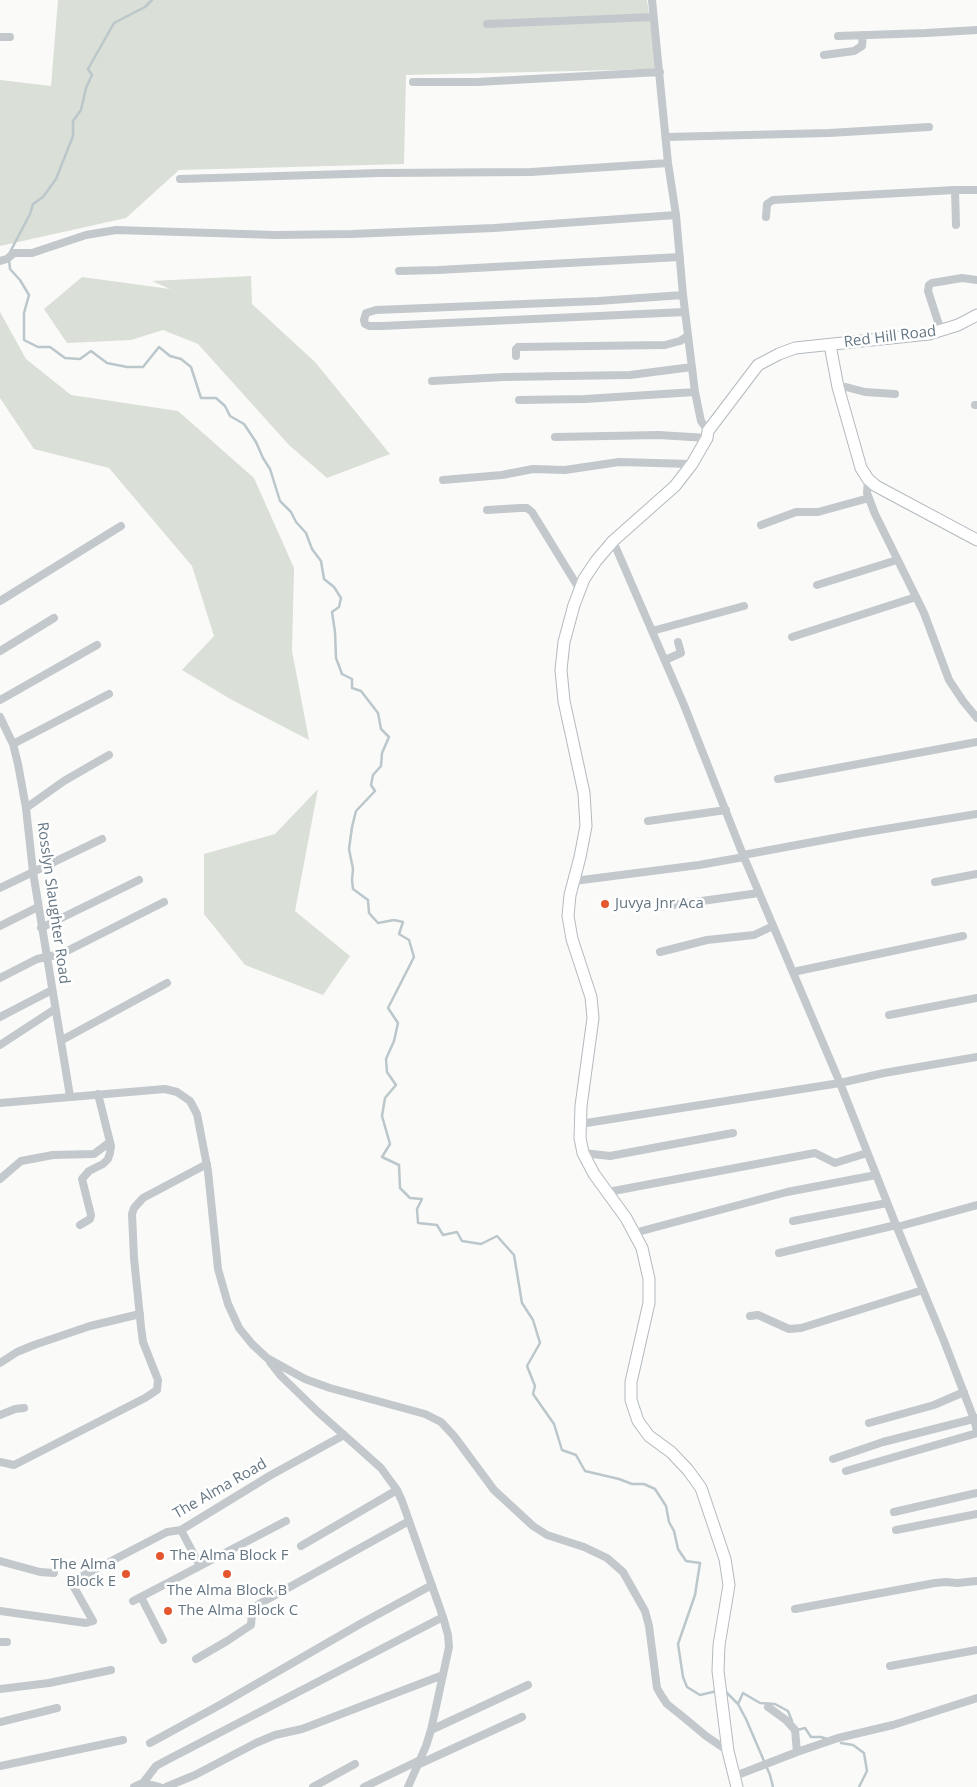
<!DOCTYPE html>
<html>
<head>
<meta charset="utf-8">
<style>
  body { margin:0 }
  canvas { display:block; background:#fafaf8 }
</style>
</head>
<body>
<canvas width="977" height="1787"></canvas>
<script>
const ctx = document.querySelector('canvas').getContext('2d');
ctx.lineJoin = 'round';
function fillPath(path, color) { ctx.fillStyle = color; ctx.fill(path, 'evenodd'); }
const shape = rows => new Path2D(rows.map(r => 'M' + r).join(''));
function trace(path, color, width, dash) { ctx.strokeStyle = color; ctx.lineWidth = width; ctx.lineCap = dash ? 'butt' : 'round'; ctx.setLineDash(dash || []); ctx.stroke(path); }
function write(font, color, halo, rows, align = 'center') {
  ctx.font = font + ' "Open Sans",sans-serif'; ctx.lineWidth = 5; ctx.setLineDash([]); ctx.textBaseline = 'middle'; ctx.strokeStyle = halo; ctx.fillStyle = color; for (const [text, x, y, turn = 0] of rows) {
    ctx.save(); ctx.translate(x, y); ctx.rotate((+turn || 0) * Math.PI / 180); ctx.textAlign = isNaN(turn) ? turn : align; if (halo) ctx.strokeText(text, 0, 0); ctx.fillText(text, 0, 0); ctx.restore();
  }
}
const green = shape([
  [58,0,647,0,657,69,406,75,404,164,179,170,126,218,0,246,0,80,51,86],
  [251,276,252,304,315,362,390,454,327,478,289,445,198,344,163,330,131,340,67,343,44,309,82,277,170,289,152,281],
  [0,312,26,359,71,395,178,411,254,478,294,568,292,651,309,740,232,700,182,670,214,636,192,566,109,468,34,449,0,398],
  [318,789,295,911,350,956,323,995,245,965,204,914,204,854,275,834]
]);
const stream = shape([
  [9,254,30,214,33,204,43,197,56,179,73,136,73,121,81,110,86,88,92,75,88,69,114,23,145,7,152,0],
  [9,259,10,269,20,280,29,295,24,313,24,340,38,347,50,347,65,358,80,359,91,351,107,363,127,367,143,367,159,347,170,356,181,359,191,367,201,398,216,398,225,406,230,416,244,424,256,442,263,458,270,469,280,501,291,512,296,522,306,533,312,549,321,561,324,579,334,587,341,598,339,607,332,612,335,632,336,658,342,674,352,679,352,688,361,691,378,713,381,729,389,737,382,753,381,766,373,775,371,785,375,791,356,811,352,827,349,849,353,869,352,880,353,889,368,900,369,913,378,923,394,920,403,922,399,934,409,940,414,957,388,1008,398,1023,394,1041,386,1059,387,1072,396,1085,385,1098,382,1116,390,1144,382,1157,399,1165,400,1188,410,1198,422,1199,417,1209,418,1223,437,1225,443,1235,457,1232,462,1241,481,1244,497,1236,514,1255,522,1303,533,1320,540,1343,527,1366,535,1386,533,1394,554,1424,562,1450,576,1455,585,1471,619,1479,632,1484,644,1484,655,1489,666,1506,669,1522,674,1531,678,1549,686,1561,700,1563,695,1595,678,1644,683,1677,687,1687,700,1695,717,1691],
  [724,1690,738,1704,743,1693,760,1703,775,1704,788,1711,792,1721],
  [738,1704,746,1719,770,1775,773,1787],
  [797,1730,805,1728,811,1737,821,1737,827,1739],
  [841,1743,853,1745,864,1753,867,1771,859,1787]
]);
const street = shape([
  [652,0,668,163,676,215,683,295,695,392,701,421,708,431],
  [487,24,653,17],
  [838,36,926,33,977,30],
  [0,37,10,37],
  [824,55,854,51,862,46,863,35],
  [413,82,477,82,660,72],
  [666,137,829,133,929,127],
  [180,179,380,173,531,172,668,163],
  [766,217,767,204,773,200,955,190],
  [956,225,955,190,977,190],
  [0,261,7,259,14,253,32,253,86,235,116,230,276,235,352,234,494,228,676,215],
  [399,271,438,270,680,257],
  [683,295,598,301,376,310,366,313,364,320,365,324,369,326,382,326,685,312],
  [941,331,928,291,929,285,932,283,962,278,977,280],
  [516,356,516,349,518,347,665,345,680,341,688,336],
  [432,381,504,377,630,375,692,367],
  [838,387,846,387,865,392,895,394],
  [519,400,585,399,695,392],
  [975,405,977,405],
  [555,437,659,435,707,438],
  [868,479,867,493,875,514,924,613,949,680,963,701,977,718],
  [443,480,502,475,533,469,565,470,619,462,692,464],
  [487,510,520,508,527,508,532,512,580,590],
  [761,525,796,512,818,512,869,498],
  [613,541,684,705,743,855,840,1083,896,1225,944,1341,974,1419,977,1431],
  [817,585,897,560],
  [0,601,121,526],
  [652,631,744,606],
  [792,637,916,597],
  [0,651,54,618],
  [665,660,681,653,678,642],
  [0,700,97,645],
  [0,717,13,744,18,764,26,808,33,872,70,1096],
  [13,744,109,694],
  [778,779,977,742],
  [26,808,64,781,109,755],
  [648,821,726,810],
  [743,855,861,833,977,814],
  [574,881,699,865,744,857],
  [935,882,977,874],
  [0,888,102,839],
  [659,907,759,893],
  [0,926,38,907],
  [41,928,139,880],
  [660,952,707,940,754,935,773,926],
  [793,972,963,936],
  [0,978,37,959,56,955,69,950,164,902],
  [889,1015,977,998],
  [0,1017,52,990],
  [62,1040,167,983],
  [0,1045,55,1009],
  [0,1103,165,1089,177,1092,190,1101,197,1114,208,1171,218,1269,228,1304,239,1328,252,1344,267,1358,305,1379,330,1388,425,1414,441,1422,454,1436,494,1490,533,1526,547,1535,584,1547,607,1558,623,1572,645,1611,649,1626,657,1688,661,1695,667,1704,682,1716,706,1736,728,1751],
  [580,1124,840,1083,884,1073,977,1057],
  [583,1153,610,1156,733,1133],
  [0,1179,21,1161,53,1155,94,1154,110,1142],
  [608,1192,815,1153,835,1163,867,1153],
  [793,1221,887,1203],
  [80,1225,90,1219,91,1215,82,1179,89,1171,103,1164,108,1159,110,1153,111,1146,98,1094],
  [897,1227,977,1205],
  [634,1233,787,1192,876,1175],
  [779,1253,896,1225],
  [750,1316,758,1315,789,1329,801,1328,923,1290],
  [270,1362,281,1376,317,1411,381,1468,397,1490,402,1501,443,1617,448,1635,449,1647,431,1730,426,1746,408,1787],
  [0,1363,17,1352,34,1345,90,1326,140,1314],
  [0,1415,15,1409,24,1408],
  [869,1423,934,1405,964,1392],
  [833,1459,883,1442,977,1418],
  [0,1462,14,1465,145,1398,157,1390,158,1380,143,1342,141,1327,134,1258,132,1214,134,1208,143,1198,207,1164],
  [846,1471,977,1433],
  [894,1512,977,1493],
  [181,1530,200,1566],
  [896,1530,977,1514],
  [301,1546,397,1490],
  [0,1561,40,1572,54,1573],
  [141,1597,163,1640],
  [133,1601,286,1521],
  [795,1609,935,1583,946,1582,957,1583,977,1581],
  [0,1611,86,1623,93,1621,71,1582,167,1532,181,1530,271,1475,344,1435],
  [0,1642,7,1642],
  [196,1659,227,1641,251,1625,252,1612,259,1604,409,1521],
  [890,1666,977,1650],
  [0,1689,49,1683,111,1670],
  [768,1707,786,1720,795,1730,797,1752],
  [0,1722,57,1708],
  [431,1730,528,1685],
  [150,1743,218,1706,360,1624,432,1585],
  [417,1765,522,1717],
  [0,1766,123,1740],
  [735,1776,797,1752,838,1738,893,1725,977,1698],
  [143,1783,159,1787],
  [134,1787,143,1783,156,1766,167,1760,443,1617],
  [166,1787,195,1775,256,1743,275,1735,302,1729,443,1675],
  [313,1787,355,1764],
  [364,1787,420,1760]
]);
const secondary = shape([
  [830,345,838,387,861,468,868,479,876,486,977,540],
  [737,1787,728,1751,718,1671,719,1645,729,1585,725,1559,701,1488,688,1470,671,1452,649,1436,638,1421,631,1400,631,1382,649,1303,649,1279,642,1248,626,1218,594,1174,583,1153,580,1138,581,1106,593,1018,591,997,572,939,568,916,570,895,580,857,586,826,584,793,564,701,561,670,564,642,574,605,584,579,596,561,613,541,675,486,692,464,707,438,708,431,758,365,779,354,795,348,929,334,958,325,977,315]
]);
const markers = [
  [605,904,5,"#e4572e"],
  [160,1556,5,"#e4572e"],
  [126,1574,5,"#e4572e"],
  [227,1574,5,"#e4572e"],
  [168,1611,5,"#e4572e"]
];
const streetNames = [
  ["Red Hill Road",890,337,-7],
  ["Rosslyn Slaughter Road",53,903,82],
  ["The Alma Road",220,1489,-30]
];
const poiNames = [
  ["Juvya Jnr Aca",615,904],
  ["The Alma Block F",170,1556],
  ["The Alma",116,1565,"right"],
  ["Block E",116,1582,"right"],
  ["The Alma Block B",227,1591,"center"],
  ["The Alma Block C",178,1611]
];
fillPath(green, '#dadfd7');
trace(stream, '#bbc7cb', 2.5);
trace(secondary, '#b3babf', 13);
trace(street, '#c3c8cc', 8);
trace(secondary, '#fff', 11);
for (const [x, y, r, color] of markers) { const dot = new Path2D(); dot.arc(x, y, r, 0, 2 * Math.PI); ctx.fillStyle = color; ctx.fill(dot); trace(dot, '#fff', 2); }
write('15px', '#657683', '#fff', streetNames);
write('15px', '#657683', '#fff', poiNames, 'left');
</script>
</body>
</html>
